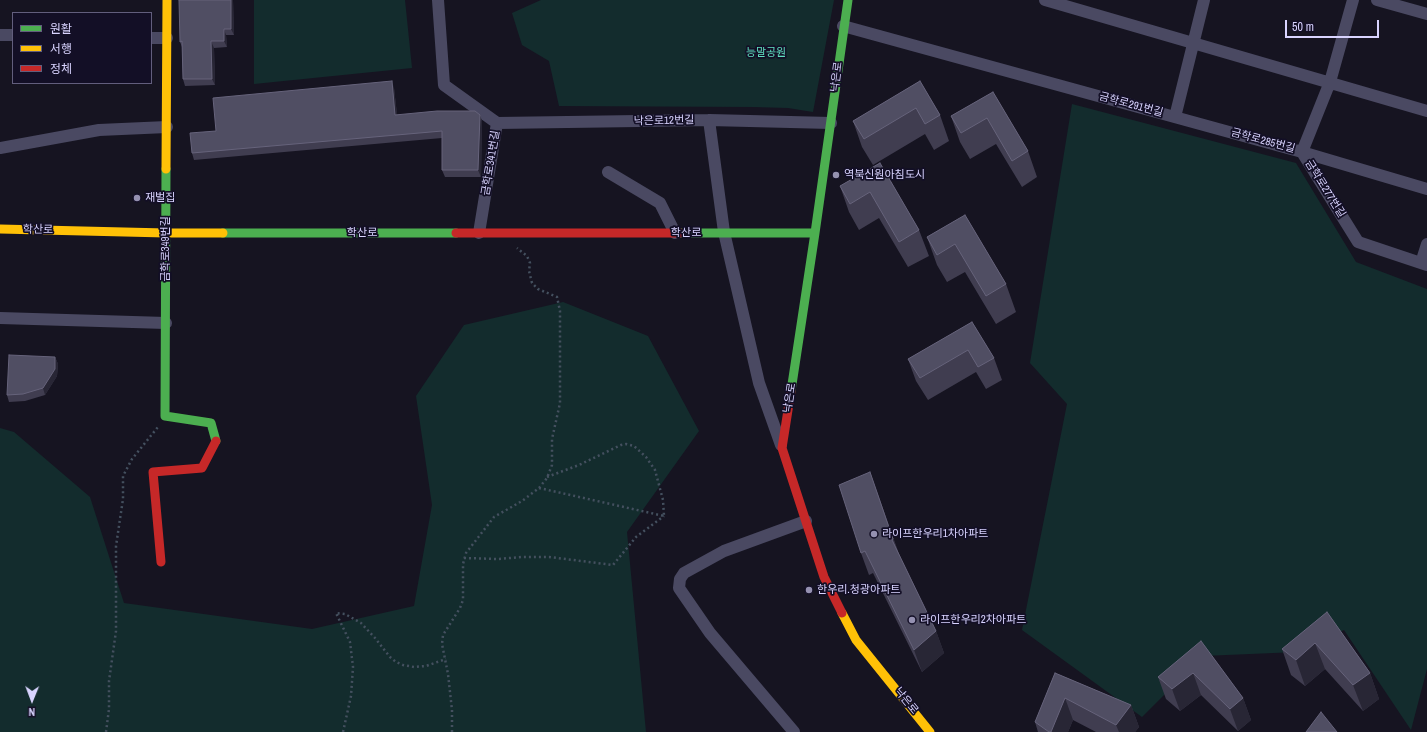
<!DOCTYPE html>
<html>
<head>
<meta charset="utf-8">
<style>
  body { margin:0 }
  #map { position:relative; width:1427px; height:732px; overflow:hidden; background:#161421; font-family:"Archivo Narrow","Noto Sans KR",sans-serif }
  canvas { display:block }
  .legend { position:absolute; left:12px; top:12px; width:140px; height:72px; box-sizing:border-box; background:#130f26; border:1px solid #625e7d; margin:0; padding:5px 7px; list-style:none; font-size:12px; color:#d9d4ff }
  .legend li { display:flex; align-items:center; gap:8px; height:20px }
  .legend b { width:20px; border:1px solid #625e7d }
  .north { position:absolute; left:12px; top:680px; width:40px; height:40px; -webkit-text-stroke:3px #130f26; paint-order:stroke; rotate:181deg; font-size:11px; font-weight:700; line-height:16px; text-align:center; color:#d9d4ff }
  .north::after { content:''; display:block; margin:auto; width:14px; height:18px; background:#d9d4ff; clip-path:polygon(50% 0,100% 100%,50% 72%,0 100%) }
  .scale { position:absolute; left:1285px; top:20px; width:94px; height:18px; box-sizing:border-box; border:2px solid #d9d4ff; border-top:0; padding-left:5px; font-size:12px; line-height:14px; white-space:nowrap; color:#d9d4ff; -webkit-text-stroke:3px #130f26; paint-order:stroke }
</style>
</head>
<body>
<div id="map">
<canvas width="1427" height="732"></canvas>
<ul class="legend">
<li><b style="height:5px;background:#4caf50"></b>원활</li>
<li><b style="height:5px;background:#ffc107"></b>서행</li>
<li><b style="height:5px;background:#c62828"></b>정체</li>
</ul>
<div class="north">N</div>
<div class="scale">50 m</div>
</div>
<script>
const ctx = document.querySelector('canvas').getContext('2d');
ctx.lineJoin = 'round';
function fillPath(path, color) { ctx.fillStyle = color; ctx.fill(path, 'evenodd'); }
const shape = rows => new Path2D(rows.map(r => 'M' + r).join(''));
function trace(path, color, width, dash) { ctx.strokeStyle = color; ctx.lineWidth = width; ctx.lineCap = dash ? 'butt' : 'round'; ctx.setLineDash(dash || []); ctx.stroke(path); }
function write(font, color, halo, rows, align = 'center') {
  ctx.font = font + ' "Archivo Narrow","Noto Sans KR",sans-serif'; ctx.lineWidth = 3.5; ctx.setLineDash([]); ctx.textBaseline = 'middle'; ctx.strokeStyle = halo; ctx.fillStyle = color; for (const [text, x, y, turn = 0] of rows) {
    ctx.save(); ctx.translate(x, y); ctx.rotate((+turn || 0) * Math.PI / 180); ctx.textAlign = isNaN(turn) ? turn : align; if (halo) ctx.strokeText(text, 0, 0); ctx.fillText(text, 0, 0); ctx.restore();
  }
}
const green = shape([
  [254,0,405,0,412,68,254,84],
  [541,0,834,0,813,112,788,108,753,107,559,106,549,61,522,45,512,13],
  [1072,104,1296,163,1356,262,1427,289,1427,669,1411,730,1344,630,1297,652,1203,656,1142,717,1022,630,1067,404,1030,363],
  [563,302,648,336,699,431,627,532,646,732,0,732,0,428,14,432,90,497,124,603,312,629,414,606,432,505,416,396,464,325]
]);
const path = shape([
  [547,477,579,465,621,445,626,444,634,446,646,457,655,470,663,500,664,516],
  [539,488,664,516],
  [464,558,498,559,522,557,549,557,613,565,636,537,664,516],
  [106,732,109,709,109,681,116,631,116,546,123,499,123,476,132,459,158,427],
  [343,732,351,696,353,667,350,642,336,613,345,614,361,623,375,638,390,657,396,662,403,665,414,667,426,666,446,659],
  [452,732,452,710,448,674,442,644,443,635,460,608,463,600,463,564,466,553,494,517,522,501,539,488,547,478,552,465,552,439,560,403,560,311,557,297,538,289,532,283,529,271,530,263,527,256,517,248]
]);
const street = shape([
  [438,0,444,85,497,123,479,233],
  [1045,0,1427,111],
  [1377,0,1427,14],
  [843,26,1302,152,1427,189],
  [0,35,13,35],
  [151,38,167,38],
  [1175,117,1204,0],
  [709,120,724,232,759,383,781,445],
  [497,123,709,120,831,123],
  [0,148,99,130,167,127],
  [1302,152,1358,242,1427,265],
  [1302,152,1330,82,1353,0],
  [608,172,660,203,675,233],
  [1421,263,1427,244],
  [0,318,166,323],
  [794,732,710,633,679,588,680,579,684,573,724,551,806,521]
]);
const fast = shape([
  [166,169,165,416,211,423,216,441],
  [223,233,456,233],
  [680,233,815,233],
  [791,391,815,233,848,0]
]);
const slow = shape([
  [166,169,167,0],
  [0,229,166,233,223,233],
  [842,613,856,640,930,732]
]);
const jam = shape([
  [456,233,680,233],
  [791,391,782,448,824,577,842,613],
  [161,562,153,472,202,468,216,441]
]);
const wall = shape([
  [233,0,234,35,226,35,227,47,214,48,215,85,185,86,183,79,182,47,180,42],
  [920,81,940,115,949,141,934,150,925,134,873,165,862,147,853,121],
  [394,88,397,115,480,115,482,121,481,177,445,177,442,170,442,138,194,160,192,153,216,131],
  [993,92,1028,151,1037,177,1022,187,996,144,970,159,960,142,951,116],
  [880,163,919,230,929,256,908,267,879,218,859,230,849,212,840,186],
  [965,215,1006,284,1016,312,996,324,965,272,947,282,937,265,927,237],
  [972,322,994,358,1002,380,986,389,976,372,928,400,916,381,908,359],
  [55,357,58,364,57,376,45,395,25,401,9,402,7,395],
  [870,472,899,554,936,631,944,653,922,672,873,573,869,575,861,553],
  [1327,612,1370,673,1379,699,1363,711,1325,669,1305,686,1291,675,1282,649],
  [1201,641,1243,698,1251,720,1238,731,1201,695,1180,711,1166,699,1158,677],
  [1055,673,1131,705,1139,727,1135,732,1096,732,1073,720,1068,732,1038,732,1035,722]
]);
const shadedWall = shape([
  [231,0,233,0,234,35,231,29],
  [224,29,226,35,227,47,224,41],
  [211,41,214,48,215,85,212,79],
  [392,81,394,88,398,122,395,115],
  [480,115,482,121,481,177,478,170],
  [55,357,58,364,57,376,45,395,43,388],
  [870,472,878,494,901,561,893,539],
  [936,631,944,653,922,672,914,650],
  [1315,643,1325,669,1305,686,1296,660],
  [1193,673,1201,695,1180,711,1172,689],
  [1370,673,1379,699,1363,711,1353,685],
  [1065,698,1073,720,1068,732,1051,732],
  [1243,698,1251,720,1238,731,1230,709],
  [1131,705,1139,727,1135,732,1119,732,1116,725]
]);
const building = shape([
  [179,0,231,0,231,29,224,29,224,41,211,41,212,79,183,79,182,41,180,42,179,0],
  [392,81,395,115,437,111,475,111,480,115,478,170,442,170,442,131,192,153,190,133,216,131,213,98,392,81],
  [920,81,940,115,925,124,916,108,864,139,853,121,920,81],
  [993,92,1028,151,1012,161,987,118,961,133,951,116,993,92],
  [880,163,919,230,899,242,870,192,850,204,840,186,880,163],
  [965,215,1006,284,986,296,955,244,937,255,927,237,965,215],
  [972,322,994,358,978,367,968,350,920,378,908,359,972,322],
  [9,355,55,357,55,369,43,388,23,394,7,395,9,355],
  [870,472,893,539,892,540,936,631,914,650,865,551,861,553,839,485,870,472],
  [1327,612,1370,673,1353,685,1315,643,1296,660,1282,649,1327,612],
  [1201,641,1243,698,1230,709,1193,673,1172,689,1158,677,1201,641],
  [1055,673,1131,705,1116,725,1065,698,1051,732,1049,732,1035,722,1055,673],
  [1321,712,1337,732,1306,732,1321,712]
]);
const markers = [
  [836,175,4,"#9591b1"],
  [137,198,4,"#9591b1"],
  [874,534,4,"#9591b1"],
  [809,590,4,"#9591b1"],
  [912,620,4,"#9591b1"]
];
const parkNames = [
  ["능말공원",766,53]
];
const streetNames = [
  ["낙은로",837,77,-83],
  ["금학로291번길",1131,105,15],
  ["낙은로12번길",664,121,-1],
  ["금학로285번길",1263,141,15],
  ["금학로341번길",491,163,-81],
  ["금학로277번길",1325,189,58],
  ["학산로",38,230,1],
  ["학산로",362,233],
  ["학산로",686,233],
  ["금학로349번길",166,249,-90],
  ["낙은로",790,398,-81],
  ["낙은로",906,701,51]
];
const poiNames = [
  ["역북신원아침도시",844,175],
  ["재벌집",145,198],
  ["라이프한우리1차아파트",882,534],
  ["한우리.청광아파트",817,590],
  ["라이프한우리2차아파트",920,620]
];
fillPath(green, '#132c2d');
trace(path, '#44505f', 2.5, [2, 3]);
trace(street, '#4a4962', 12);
trace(fast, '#4caf50', 9);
trace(slow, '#ffc107', 9);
trace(jam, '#c62828', 9);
fillPath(wall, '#403d50');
fillPath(shadedWall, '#282635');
fillPath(building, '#504e63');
trace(building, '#66637b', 1);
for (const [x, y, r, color] of markers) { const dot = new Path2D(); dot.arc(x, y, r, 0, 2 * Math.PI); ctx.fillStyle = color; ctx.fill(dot); trace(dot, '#130f26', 1.5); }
write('11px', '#5fe0c0', '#130f26', parkNames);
write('11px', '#d9d4ff', '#130f26', streetNames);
write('11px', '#d9d4ff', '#130f26', poiNames, 'left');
</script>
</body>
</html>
